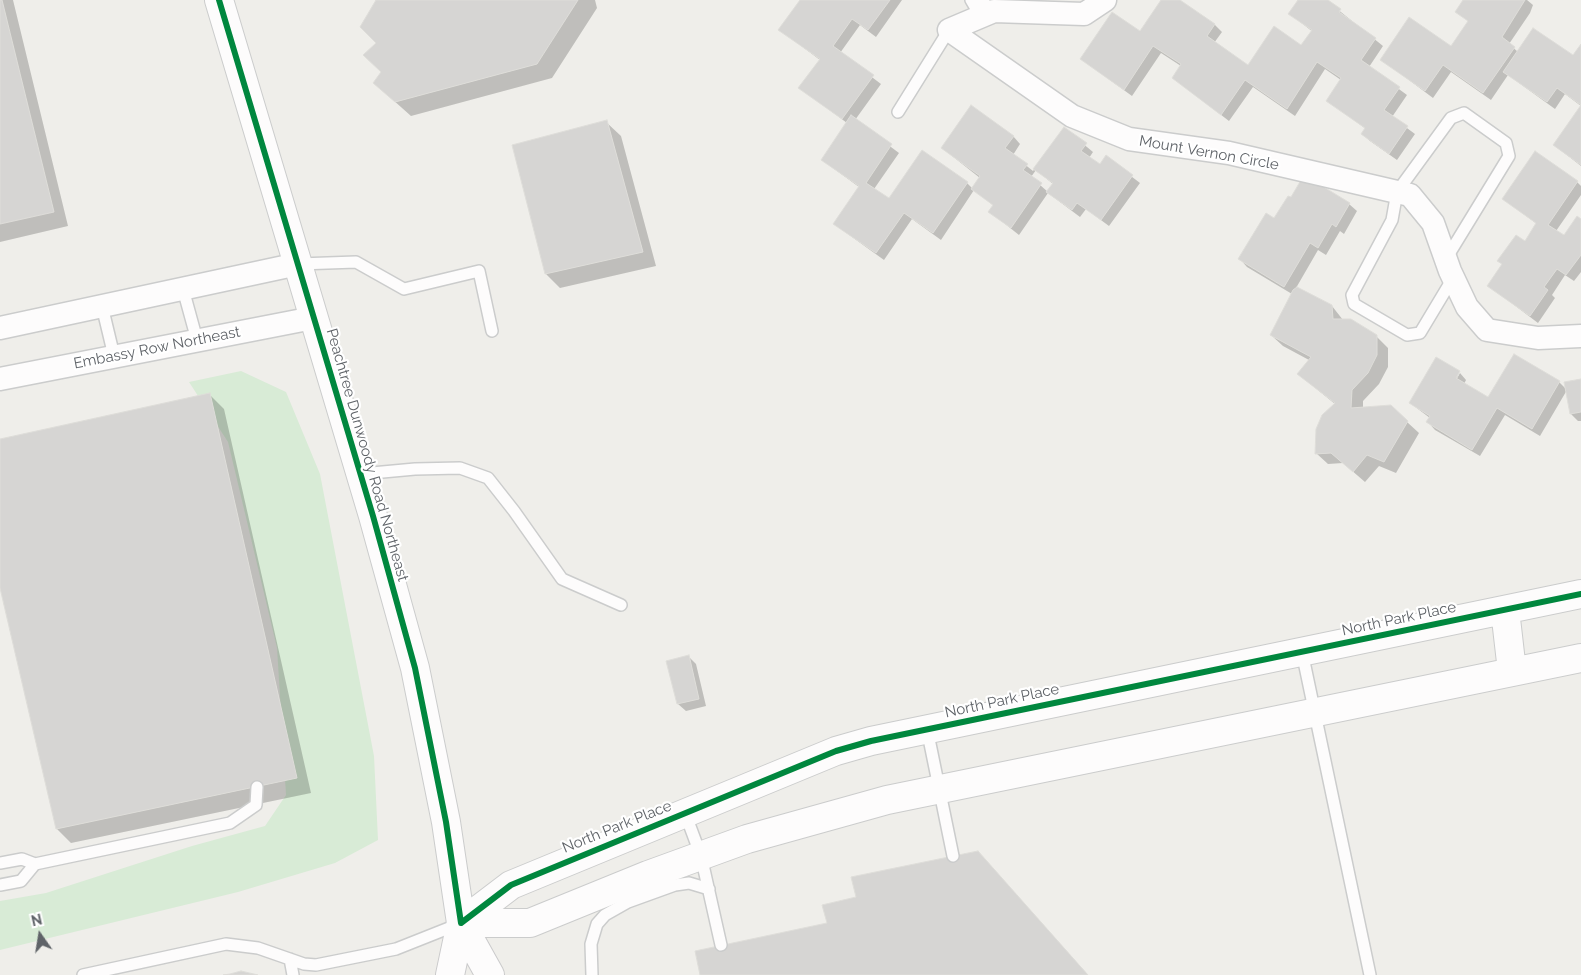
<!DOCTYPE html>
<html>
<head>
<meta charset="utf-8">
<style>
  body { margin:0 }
  #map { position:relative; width:1581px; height:975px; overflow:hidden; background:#efeeea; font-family:Raleway,sans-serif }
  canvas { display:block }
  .north { position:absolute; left:15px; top:910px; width:50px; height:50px; -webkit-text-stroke:4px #fff; paint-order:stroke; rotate:347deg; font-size:14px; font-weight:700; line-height:20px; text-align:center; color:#5f6368 }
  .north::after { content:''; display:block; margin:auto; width:18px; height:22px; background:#5f6368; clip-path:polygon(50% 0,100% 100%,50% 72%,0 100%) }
</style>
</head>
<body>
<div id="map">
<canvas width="1581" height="975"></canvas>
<div class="north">N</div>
</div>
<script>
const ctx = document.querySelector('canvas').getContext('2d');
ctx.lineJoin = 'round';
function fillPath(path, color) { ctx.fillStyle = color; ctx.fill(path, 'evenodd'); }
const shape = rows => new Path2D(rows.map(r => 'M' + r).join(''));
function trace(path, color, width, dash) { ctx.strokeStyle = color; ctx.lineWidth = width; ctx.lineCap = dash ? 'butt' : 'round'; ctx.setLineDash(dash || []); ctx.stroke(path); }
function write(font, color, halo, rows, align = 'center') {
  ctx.font = font + ' Raleway,sans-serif'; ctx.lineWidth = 4.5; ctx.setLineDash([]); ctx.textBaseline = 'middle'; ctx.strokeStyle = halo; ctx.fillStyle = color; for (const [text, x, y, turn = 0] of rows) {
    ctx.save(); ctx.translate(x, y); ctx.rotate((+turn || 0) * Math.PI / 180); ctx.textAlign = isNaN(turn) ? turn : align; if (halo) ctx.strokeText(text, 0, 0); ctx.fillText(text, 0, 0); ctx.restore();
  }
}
const green = shape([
  [241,371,286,392,320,474,374,756,378,840,335,863,238,892,0,950,0,901,46,893,192,846,265,826,286,795,277,648,228,442,189,382]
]);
const shadow = shape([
  [0,0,13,0,68,226,0,242],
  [378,0,595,0,597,8,552,78,411,116,374,83,382,73,378,43],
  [801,0,902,0,876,37,860,25,840,53,881,84,855,120,899,153,874,189,889,200,967,183,973,189,980,178,942,148,1013,136,1020,144,1013,155,1033,171,1064,128,1093,152,1089,158,1100,166,1106,157,1140,183,1109,226,1086,209,1080,217,1048,193,1019,235,990,212,994,206,974,190,941,240,912,219,884,260,834,224,859,187,822,160,847,123,800,88,820,60,780,30],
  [1036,170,1053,184,1048,192,1031,177],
  [1163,0,1178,0,1215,25,1222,32,1214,43,1249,67,1302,47,1313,32,1290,14,1300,0,1326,0,1383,46,1369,67,1407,95,1392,117,1415,134,1397,160,1370,141,1362,134,1366,129,1328,101,1341,80,1325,69,1295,116,1253,87,1229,121,1173,78,1181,66,1161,53,1132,96,1081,59,1140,32],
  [1465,0,1527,0,1533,5,1530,13,1509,44,1518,52,1574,57,1581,46,1581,106,1565,94,1555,109,1508,75,1491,100,1451,72,1433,98,1381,59,1451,48,1469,22,1457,11],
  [1581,107,1581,166,1554,145],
  [606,122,621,136,656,266,560,288,546,274],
  [1577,182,1581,186,1581,195,1556,231,1565,237,1581,221,1581,272,1574,281,1565,275,1552,295,1555,298,1538,323,1489,286,1503,265,1499,261,1525,242,1537,224,1503,199],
  [1349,204,1357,211,1344,234,1340,231,1326,255,1318,250,1296,288,1332,306,1343,320,1376,336,1388,348,1388,367,1379,384,1363,401,1363,408,1407,422,1419,433,1396,473,1379,466,1365,482,1343,463,1328,464,1316,453,1335,404,1298,374,1309,360,1283,346,1271,335,1292,294,1247,267,1240,259,1275,220],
  [1436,359,1459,373,1454,384,1460,373,1466,380,1464,384,1489,399,1559,382,1567,390,1540,436,1505,415,1480,456,1435,430,1428,422,1430,418,1410,403],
  [1581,380,1581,421,1578,421,1571,414],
  [209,394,224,409,311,793,71,843,57,829,0,583,0,440],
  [688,656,696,664,706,706,686,711,678,704],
  [978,852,1088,975,701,975,828,924,858,898]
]);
const building = shape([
  [0,0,2,0,54,212,0,224,0,0],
  [376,0,578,0,537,64,395,102,373,83,381,72,363,55,376,43,360,27,376,0],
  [800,0,890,0,868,30,852,19,833,46,874,75,842,119,798,88,820,59,778,30,800,0],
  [1161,0,1180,0,1215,24,1207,36,1248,65,1274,26,1301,45,1312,30,1288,14,1298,0,1328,0,1341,9,1339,12,1376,38,1361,60,1400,87,1384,110,1408,126,1389,154,1361,134,1365,128,1326,101,1341,78,1317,62,1287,109,1245,80,1221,115,1172,78,1181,64,1153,46,1124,90,1080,59,1112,12,1140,31,1161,0],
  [1463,0,1525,0,1502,37,1515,47,1483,93,1443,65,1425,91,1380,60,1409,17,1451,46,1468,21,1455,12,1463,0],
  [1533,28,1573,55,1581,44,1581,105,1557,88,1547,102,1503,72,1533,28],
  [971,105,1014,136,1005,148,1028,164,1023,170,1042,183,1011,228,988,212,993,205,971,189,980,176,941,148,971,105],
  [1581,105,1581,165,1553,145,1581,105],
  [851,115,892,144,866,183,889,198,922,150,968,182,933,233,904,213,876,253,833,224,859,186,821,160,851,115],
  [607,120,643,252,545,274,512,145,607,120],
  [1064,127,1087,143,1081,151,1100,164,1106,155,1133,175,1101,220,1077,203,1072,210,1046,192,1053,183,1033,169,1064,127],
  [1535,151,1578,181,1548,225,1564,235,1577,216,1581,219,1581,255,1566,275,1557,269,1544,287,1548,290,1530,316,1487,286,1502,264,1497,261,1516,235,1525,241,1536,223,1502,199,1535,151],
  [1304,175,1350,203,1336,227,1332,224,1318,248,1310,243,1284,287,1238,259,1266,213,1274,218,1288,196,1291,197,1304,175],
  [1297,287,1332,305,1333,319,1351,319,1377,335,1377,355,1368,373,1352,390,1351,408,1391,405,1408,421,1384,462,1367,455,1353,472,1331,453,1315,454,1316,429,1322,415,1335,403,1297,374,1311,357,1270,335,1293,290,1297,287],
  [1514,354,1560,381,1532,429,1497,408,1472,450,1426,422,1430,416,1409,403,1436,357,1460,371,1456,378,1488,397,1514,354],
  [1581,379,1581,412,1570,414,1564,382,1581,379],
  [210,393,297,778,56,829,0,588,0,439,210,393],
  [689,655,699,699,677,704,666,661,689,655],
  [978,851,1088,975,700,975,695,951,827,923,822,905,856,897,851,877,978,851],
  [241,971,258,975,223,975,230,974,241,971]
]);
const service = shape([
  [971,0,981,17],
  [978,11,984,0],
  [898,112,949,30],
  [1446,259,1509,156,1506,143,1464,113,1451,118,1397,192,1392,220,1352,295,1354,304,1407,335,1420,333,1453,278],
  [299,264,356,262,404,289,479,271,492,331],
  [183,289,197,340],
  [102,306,114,356],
  [361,474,415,469,460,468,488,478,514,511,562,579,621,605],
  [1302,652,1370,975],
  [927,729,953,856],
  [685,813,701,856,721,945],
  [0,863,22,859,35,864,230,823,256,805,257,787],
  [0,885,21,881,35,864],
  [290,959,293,975],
  [83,975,226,944,258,948,304,964,316,965,396,949,459,924],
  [592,975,591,944,597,924,605,915,628,902,675,885,689,883,709,889]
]);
const minor = shape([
  [1105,0,1084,14,994,11,949,30,1072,116,1129,139,1229,153,1410,195,1433,223,1450,271,1467,307,1487,330,1538,338,1581,336],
  [0,328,298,264],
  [0,379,313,318]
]);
const tertiary = shape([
  [219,0,373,516,415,668,446,822,461,923],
  [1505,610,1512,671],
  [461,923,511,885,836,751,871,741,1581,594],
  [461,923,530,923,648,875,747,839,887,800,1581,658]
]);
const secondary = shape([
  [461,923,490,975],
  [450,975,461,923]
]);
const cycleway = shape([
  [219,0,373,516,415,668,446,822,461,923,511,885,836,751,871,741,1581,594]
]);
const streetNames = [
  ["Mount Vernon Circle",1209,153,10],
  ["Embassy Row Northeast",157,348,-11],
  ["Peachtree Dunwoody Road Northeast",367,455,74],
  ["North Park Place",1399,619,-12],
  ["North Park Place",1002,701,-12],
  ["North Park Place",617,827,-22]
];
fillPath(green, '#d8ebd6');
fillPath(shadow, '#0003');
fillPath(building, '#d6d5d3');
trace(building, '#deddd9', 1);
trace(service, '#cbcccc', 14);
trace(minor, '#cbcccc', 25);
trace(tertiary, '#cbcccc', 30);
trace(secondary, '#cacacb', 30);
trace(service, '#fdfcfc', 11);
trace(minor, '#fdfcfc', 22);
trace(tertiary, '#fdfcfc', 28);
trace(secondary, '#fdfcfc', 28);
trace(cycleway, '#00873e', 6);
write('15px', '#5f6368', '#fff', streetNames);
</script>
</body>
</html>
